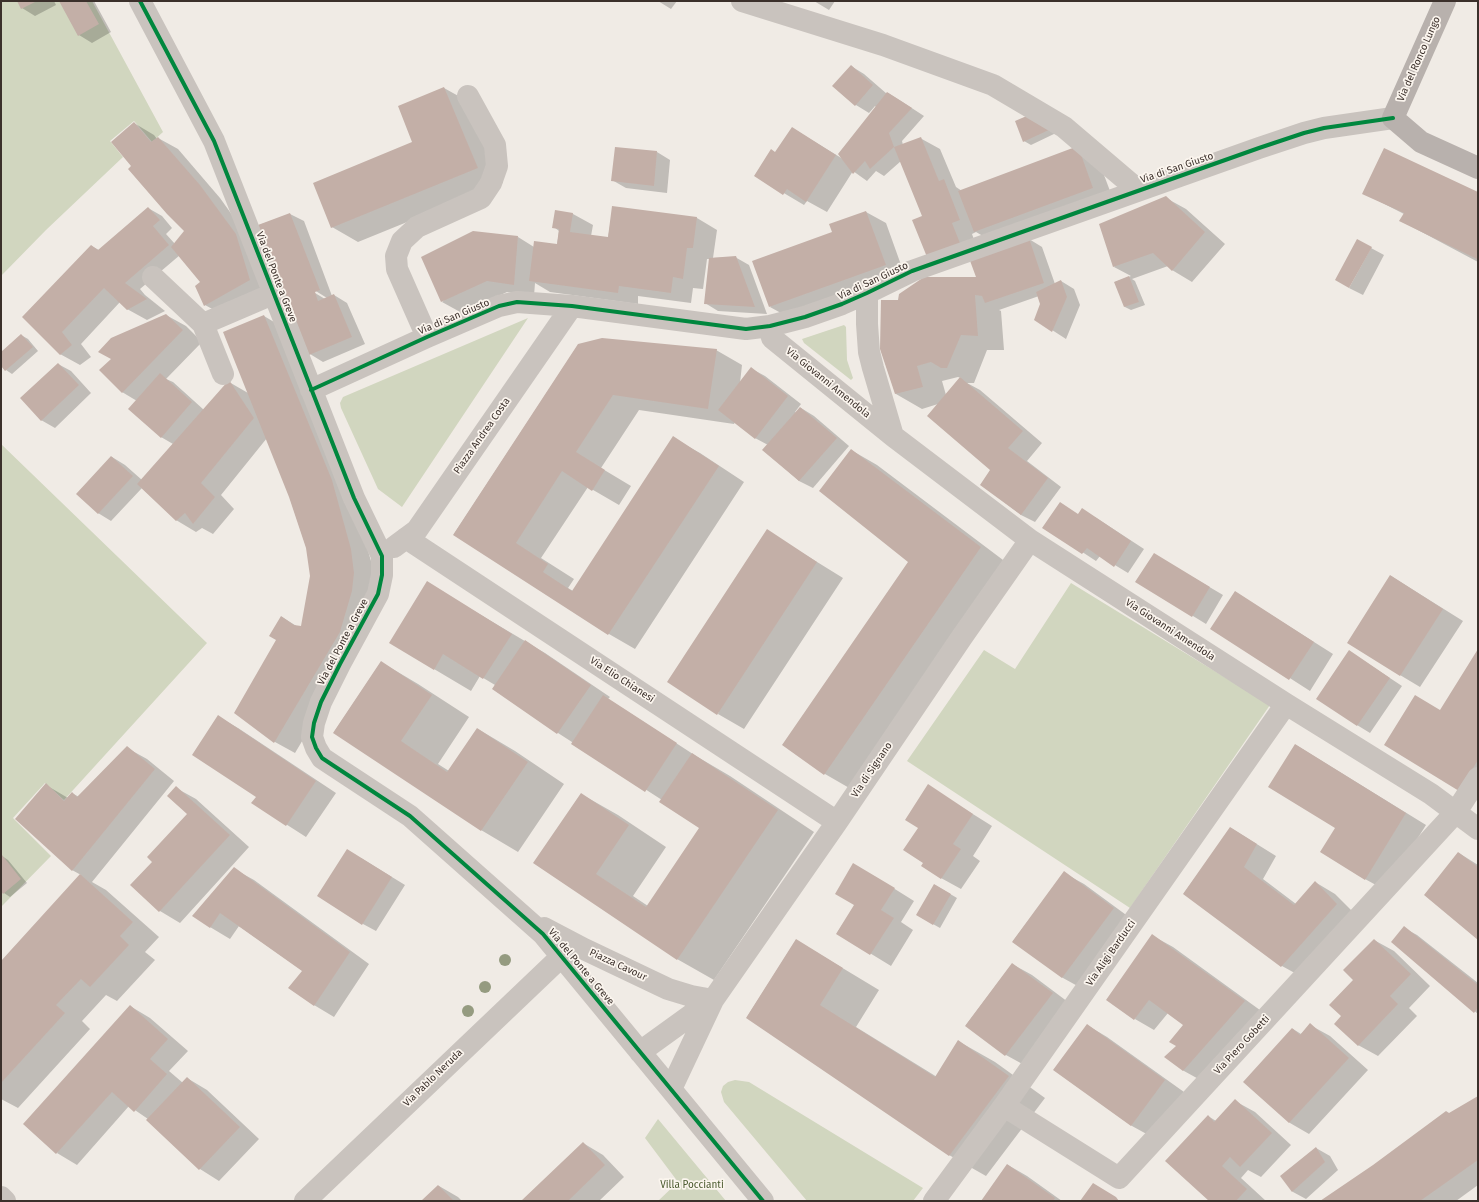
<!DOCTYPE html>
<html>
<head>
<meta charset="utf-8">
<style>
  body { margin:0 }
  #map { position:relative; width:1479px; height:1202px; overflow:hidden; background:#f0ebe5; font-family:"Fira Sans",sans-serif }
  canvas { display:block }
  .frame { position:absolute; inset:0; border:2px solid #3b302b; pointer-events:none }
</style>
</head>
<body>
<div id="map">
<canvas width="1479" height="1202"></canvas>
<div class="frame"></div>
</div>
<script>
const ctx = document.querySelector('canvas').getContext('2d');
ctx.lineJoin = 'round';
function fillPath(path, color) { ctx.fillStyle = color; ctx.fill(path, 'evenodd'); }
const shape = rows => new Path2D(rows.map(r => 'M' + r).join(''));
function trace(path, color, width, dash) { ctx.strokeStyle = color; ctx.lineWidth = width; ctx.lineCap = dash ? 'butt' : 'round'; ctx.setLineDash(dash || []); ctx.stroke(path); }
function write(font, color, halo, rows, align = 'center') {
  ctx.font = font + ' "Fira Sans",sans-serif'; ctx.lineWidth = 3.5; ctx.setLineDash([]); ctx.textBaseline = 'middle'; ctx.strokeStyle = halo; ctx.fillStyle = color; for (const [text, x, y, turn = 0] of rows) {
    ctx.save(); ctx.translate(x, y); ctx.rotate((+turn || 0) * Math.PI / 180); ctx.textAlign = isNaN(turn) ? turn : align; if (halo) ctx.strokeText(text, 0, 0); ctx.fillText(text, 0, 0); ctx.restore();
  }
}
const green = shape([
  [1,1,92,1,163,132,152,142,134,121,110,141,123,157,46,230,1,276],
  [528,318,402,507,378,489,341,408,340,403,343,397],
  [844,325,846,327,847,360,853,378,851,380,804,343,802,339],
  [1,444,207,643,64,800,45,783,13,818,51,856,1,907],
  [1071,583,1270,705,1130,908,907,761,984,650,1015,669],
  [735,1080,749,1082,923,1188,913,1201,807,1201,724,1102,721,1092,723,1086,728,1082],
  [658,1119,726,1201,658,1201,678,1182,645,1138]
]);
const shadow = shape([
  [18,1,54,1,56,5,35,16,22,8],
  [60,1,94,1,111,32,92,43,79,35],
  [658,1,677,1,671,9],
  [814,1,835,1,829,10],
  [851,66,864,74,887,94,888,93,901,101,924,116,902,141,903,145,920,138,940,149,956,187,962,191,1078,147,1098,159,1113,199,995,243,976,232,972,234,980,256,1029,239,1042,247,1055,284,1061,281,1074,289,1080,305,1066,339,1035,319,1041,304,1039,296,999,310,1001,311,1004,350,987,350,974,383,967,383,980,390,1042,443,1027,461,1061,487,1035,522,1021,515,982,485,991,469,938,404,922,409,896,394,899,300,977,278,970,258,923,216,901,161,884,176,876,171,867,181,853,171,827,212,807,201,804,205,755,176,776,153,792,128,843,159,876,107,875,106,869,113,856,105],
  [958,377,961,378,946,395,942,381],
  [444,88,471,103,503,183,358,242,332,227,414,142],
  [1029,116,1056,133,1031,145,1024,141],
  [134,123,154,135,157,139,158,138,178,149,220,198,255,247,270,292,225,316,205,305,202,282,180,255,140,289,145,295,165,311,147,320,127,309,120,302,81,344,91,357,80,365,60,354,24,317,91,246,99,250,148,208,162,216,172,228,166,234,175,244,185,231,133,166],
  [616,148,657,152,670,160,667,193,626,188,612,180],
  [1363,193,1478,193,1478,262,1401,221,1404,214],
  [1166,198,1186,209,1225,244,1192,282,1172,270,1168,266,1132,279,1135,281,1145,305,1131,310,1125,307,1115,282,1131,276,1114,267],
  [613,207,697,218,717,230,713,258,735,257,749,265,767,314,718,311,705,303,710,259,707,259,703,289,693,288,691,303,638,296,638,304,550,292,535,283,534,296,507,292,462,313,442,302,518,237,534,247,557,245,559,231,554,227,556,211,573,214,593,225,591,236,608,238],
  [866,212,886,223,905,276,790,318,770,307,833,232],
  [290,214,304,221,332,296,334,295,347,303,365,344,323,362,310,354,259,225],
  [311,288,327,298,325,299,310,290],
  [1371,248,1384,255,1363,295,1349,288],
  [166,315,186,326,202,342,166,379,173,382,204,410,229,382,248,393,264,316,284,328,351,492,371,561,374,585,360,644,295,753,275,742,236,713,277,640,282,617,298,627,302,627,311,576,307,548,290,496,267,438,221,495,234,509,213,534,202,528,196,532,176,520,142,488,111,521,98,513,112,457,125,465,142,480,173,444,161,437,137,401,122,392],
  [21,335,28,339,38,351,12,374,6,370,1,365,1,354],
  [578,345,716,350,742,365,740,383,752,369,765,376,801,404,795,412,796,413,801,408,814,416,849,446,813,488,799,481,764,450,768,445,755,438,735,422,734,424,639,410,601,468,631,486,619,505,588,487,541,558,574,579,568,588,573,591,673,438,700,453,744,482,635,649,609,634,454,534],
  [58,364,71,371,91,393,55,428,41,420],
  [851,450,877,465,1007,563,851,789,825,774,784,745,910,562],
  [1079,515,1095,517,1144,549,1128,573,1100,556,1096,561,1044,527],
  [767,531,843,578,744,729,718,714],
  [1167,562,1223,595,1206,624,1193,616],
  [1391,576,1463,621,1420,687,1400,675],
  [427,583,545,653,610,697,608,699,696,756,730,776,814,832,714,980,677,959,534,863,581,794,618,815,666,847,633,896,648,906,700,828,662,800,558,733,493,689,495,685,480,676,471,691,434,669],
  [1235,592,1333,654,1310,691,1212,628],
  [1349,651,1402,686,1370,733,1357,725],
  [1478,651,1478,801,1459,790,1441,711],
  [381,662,418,684,469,717,438,764,449,771,478,729,515,751,564,784,518,852,481,830,334,732],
  [219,717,238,728,336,793,306,837,253,803,257,797],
  [1296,745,1426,825,1385,890,1365,879,1336,828],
  [127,748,147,759,174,781,92,882,106,890,159,937,145,952,155,960,117,1001,106,995,82,1021,90,1029,18,1108,1,1099,1,962,81,875,72,870,46,785,68,798,72,793,79,797],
  [928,786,992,826,973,856,980,861,961,889,941,878,924,863],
  [176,788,196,799,249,847,180,923,160,911,153,862,188,814],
  [1231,828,1276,856,1263,879,1296,904,1315,882,1335,894,1357,916,1302,977,1282,966,1184,893],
  [1459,853,1478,865,1478,939],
  [2,856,8,860,27,883,10,897,4,893,1,889],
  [361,858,405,885,376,931,363,924],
  [234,869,254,880,369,964,334,1017,314,1005,303,971,239,926,230,939,210,927],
  [1064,873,1084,884,1133,920,1083,989,1063,978,1013,941],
  [874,876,914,901,901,922,913,930,891,966,837,933],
  [935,885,957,898,940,928,917,915],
  [1404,928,1417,935,1478,983,1478,1014,1392,942],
  [1153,936,1173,947,1264,1013,1204,1082,1184,1071,1166,1057,1177,1046,1185,1024,1168,1013,1154,1030,1135,1019],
  [796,940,879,990,856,1027,937,1077,958,1041,995,1062,1045,1098,986,1176,949,1155,747,1017],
  [1374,940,1394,951,1430,986,1409,1008,1417,1016,1378,1056,1358,1045,1343,1016,1354,980],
  [1012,964,1032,975,1072,1005,1026,1066,1006,1055,966,1025],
  [130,1006,150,1018,188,1051,169,1071,183,1083,187,1078,207,1090,259,1139,219,1181,200,1169,148,1119,129,1106,77,1165,57,1153],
  [1087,1025,1107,1037,1184,1092,1152,1137,1132,1126,1055,1070],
  [1310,1025,1330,1036,1368,1070,1309,1134,1290,1123,1245,1082,1293,1029,1301,1034],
  [1478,1097,1478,1185,1456,1201,1322,1201,1449,1114],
  [1235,1101,1255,1112,1291,1145,1261,1177,1248,1170,1241,1178,1266,1201,1210,1201,1208,1116,1216,1121],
  [583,1143,603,1155,624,1177,599,1201,522,1201],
  [1316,1148,1330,1156,1338,1170,1306,1199,1293,1192,1282,1176],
  [1008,1165,1027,1176,1062,1201,982,1201],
  [439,1186,458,1197,462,1201,423,1201]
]);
const building = shape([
  [17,1,37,1,21,9],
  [59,1,86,1,99,24,78,36],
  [851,65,873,85,855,106,832,86],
  [444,87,478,168,331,228,313,183,412,142,398,106],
  [887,92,912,108,889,133,894,147,870,169,865,161,853,174,838,154],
  [1029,115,1051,129,1023,142,1015,121],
  [134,122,151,142,158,137,200,185,236,234,250,280,204,306,195,286,200,282,171,247,184,231,167,214,128,169,131,166,111,142],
  [792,127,836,155,806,202,787,189,783,195,754,176,771,149,775,152],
  [921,137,939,181,944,179,960,220,952,223,960,243,927,257,912,220,922,216,894,147],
  [1078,146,1093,188,974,232,958,191],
  [615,147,657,151,654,186,611,181],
  [1384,148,1478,192,1478,256,1477,259,1399,221,1404,213,1362,194],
  [1166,196,1205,232,1172,271,1153,253,1113,267,1099,224],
  [612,206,697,217,693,248,687,248,683,279,673,277,671,293,619,286,618,293,529,281,534,241,557,244,559,229,552,228,555,210,573,213,570,232,608,237],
  [148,207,160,220,153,226,169,245,125,283,147,299,127,310,104,288,62,332,72,345,60,355,22,317,91,245,98,250],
  [866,211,886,265,769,307,752,261,832,232,829,224],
  [290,213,320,290,315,292,318,301,334,294,352,337,309,355,258,225],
  [473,231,518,236,514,285,487,281,441,302,421,257],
  [1029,238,1044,283,985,303,982,296,975,295,978,336,961,335,947,368,941,368,931,362,917,366,923,387,895,394,880,349,881,300,898,300,899,294,924,277,976,277,969,258],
  [1357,239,1372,247,1349,288,1335,280],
  [736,256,755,307,704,304,709,258],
  [1129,276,1139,302,1124,307,1114,282],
  [1061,280,1067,297,1052,332,1034,320,1040,304,1036,292],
  [166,314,183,330,122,393,99,370,111,359,98,352,111,338],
  [264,315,332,480,351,549,354,573,352,591,340,632,274,743,234,713,276,640,269,636,281,616,294,625,301,626,310,576,306,548,289,497,223,332],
  [21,334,33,347,5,371,1,366,1,352],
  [602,338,717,349,708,409,613,395,576,452,605,470,592,491,562,471,516,543,548,564,543,572,572,591,673,436,719,466,608,635,453,535,578,344],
  [58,363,79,385,41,421,20,398],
  [751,367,788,396,755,439,718,410],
  [160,373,192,402,161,438,128,409],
  [960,377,1023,431,1008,448,1048,478,1021,515,980,485,990,470,927,416],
  [229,380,254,418,201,483,215,497,193,524,185,513,176,521,137,484],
  [800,407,837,438,799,481,762,450],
  [851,449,981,547,824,775,782,745,908,562,819,491],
  [111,456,133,476,98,514,76,494],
  [1060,502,1078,514,1082,508,1131,541,1114,567,1087,548,1082,554,1042,528],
  [767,529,817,562,717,715,667,682],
  [1154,553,1210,587,1192,617,1135,582],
  [1390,575,1443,609,1400,676,1347,643],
  [427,581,512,634,483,679,443,654,434,670,389,643],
  [1235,591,1314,642,1289,680,1210,629],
  [525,640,591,685,557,734,492,689],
  [1478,649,1478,760,1459,791,1384,745,1415,695,1440,710],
  [1349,650,1390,678,1357,726,1316,699],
  [381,661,432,695,401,741,447,772,477,728,528,762,481,831,333,733],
  [603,695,677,743,645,792,571,744],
  [218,715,316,781,286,826,251,803,256,797,192,755],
  [1295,744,1406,813,1365,880,1320,852,1335,828,1268,787],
  [127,746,155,769,72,871,15,819,46,783,64,801,72,792,77,797],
  [692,753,778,810,677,960,533,863,581,793,629,825,596,874,646,907,699,828,659,802],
  [928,784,973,814,953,844,961,849,941,879,921,866,923,863,903,850,918,828,905,820],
  [176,786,230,835,159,912,130,885,152,862,147,857,187,814,167,796],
  [1230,827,1257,844,1244,867,1294,905,1315,881,1337,904,1281,967,1183,894],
  [347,849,392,877,362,925,317,896],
  [1458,852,1478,867,1478,940,1424,895],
  [2,855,21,879,3,894,1,891],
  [853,863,895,888,881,910,894,918,870,955,836,934,854,905,835,894],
  [234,867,350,952,314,1006,288,988,302,971,220,913,210,928,192,916],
  [1064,871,1114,908,1062,978,1012,942],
  [80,874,133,922,120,936,129,945,90,987,81,979,56,1005,65,1013,1,1083,1,961],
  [934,884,951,894,933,925,916,915],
  [1404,926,1478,985,1478,1007,1474,1013,1391,942],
  [1152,934,1245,1001,1183,1071,1164,1057,1176,1046,1169,1042,1183,1025,1149,1000,1134,1020,1106,1000],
  [796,939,843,968,820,1005,935,1077,958,1040,1009,1076,949,1156,746,1018],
  [1374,939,1411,974,1390,996,1398,1004,1358,1046,1334,1024,1341,1016,1329,1005,1353,980,1343,970],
  [1012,963,1053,993,1005,1056,965,1026],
  [130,1005,168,1039,150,1059,167,1074,134,1112,112,1092,56,1154,23,1124],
  [1310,1023,1349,1058,1289,1123,1243,1082,1292,1028,1300,1035],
  [1087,1024,1165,1080,1131,1126,1053,1070],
  [187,1077,240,1127,199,1170,146,1120],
  [1478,1096,1478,1160,1420,1201,1320,1201,1373,1165,1446,1111,1449,1113],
  [1235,1099,1272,1133,1240,1167,1230,1157,1222,1166,1247,1189,1236,1201,1209,1201,1165,1161,1208,1115,1214,1122],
  [583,1142,605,1165,568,1201,521,1201],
  [1316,1147,1325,1162,1292,1192,1280,1176],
  [1007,1164,1055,1198,1053,1201,981,1201],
  [1093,1183,1116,1197,1119,1201,1080,1201],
  [438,1185,454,1201,421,1201]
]);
const minor = shape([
  [140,1,214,141,354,498,382,556,382,575,378,594,340,664,321,702,314,723,312,737,316,748,322,758,331,764,410,816,543,934,763,1201],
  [742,1,883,45,993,85,1064,127,1138,190],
  [153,277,203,324],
  [867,293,867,324,869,352,873,368,893,436],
  [770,326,772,338,893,436,1030,540,1286,704,1431,794,1478,829],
  [427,337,397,269,396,256,402,241,417,227,481,198,491,183,497,166,495,145,468,96],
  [223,374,203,324,273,294],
  [311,390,427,337,499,306,517,302,572,306,746,329,770,326,805,317,842,304,867,293,912,271,1259,148,1304,133,1324,128,1393,118],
  [406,538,837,822],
  [394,547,417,530,572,306],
  [544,928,584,949,668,989,691,996,713,1000],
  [640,1052,712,1000],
  [671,1089,713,1000,837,822,962,637,1030,540],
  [1004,1106,1119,1178,1456,812,1478,778],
  [1,1197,5,1201],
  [305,1201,562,956],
  [934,1201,1004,1106,1286,704]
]);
const major = shape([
  [1445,1,1393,118,1421,142,1478,168]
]);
const cycleway = shape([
  [140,1,214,141,354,498,382,556,382,575,378,594,340,664,321,702,314,723,312,737,316,748,322,758,331,764,410,816,543,934,763,1201],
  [311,390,427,337,499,306,517,302,572,306,746,329,770,326,805,317,842,304,867,293,912,271,1259,148,1304,133,1324,128,1393,118]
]);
const trees = [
  [505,960],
  [485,987],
  [468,1011]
];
const streetNames = [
  ["Via del Ronco Lungo",1419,59,-66],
  ["Via di San Giusto",1177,168,-19],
  ["Via del Ponte a Greve",276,277,69],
  ["Via di San Giusto",873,281,-25],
  ["Via di San Giusto",454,317,-23],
  ["Via Giovanni Amendola",828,383,39],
  ["Piazza Andrea Costa",482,436,-55],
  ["Via Giovanni Amendola",1170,630,33],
  ["Via del Ponte a Greve",343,642,-62],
  ["Via Elio Chianesi",622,680,33],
  ["Via di Signano",872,770,-56],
  ["Via Aligi Barducci",1111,953,-55],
  ["Piazza Cavour",618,965,25],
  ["Via del Ponte a Greve",581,967,50],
  ["Via Piero Gobetti",1242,1045,-47],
  ["Via Pablo Neruda",433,1078,-44]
];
const parkNames = [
  ["Villa Poccianti",692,1185]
];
fillPath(green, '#d1d6bf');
fillPath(shadow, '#0003');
fillPath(building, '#c3afa7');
trace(minor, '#c9c3be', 22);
trace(major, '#b8b1ad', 22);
trace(cycleway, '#00873e', 4);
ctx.fillStyle = '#959b80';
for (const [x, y] of trees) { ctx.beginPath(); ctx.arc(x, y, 6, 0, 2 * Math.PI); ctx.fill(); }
write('10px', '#3b302b', '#fbf5ee', streetNames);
write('10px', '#4a5a2e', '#fbf5ee', parkNames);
</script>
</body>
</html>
